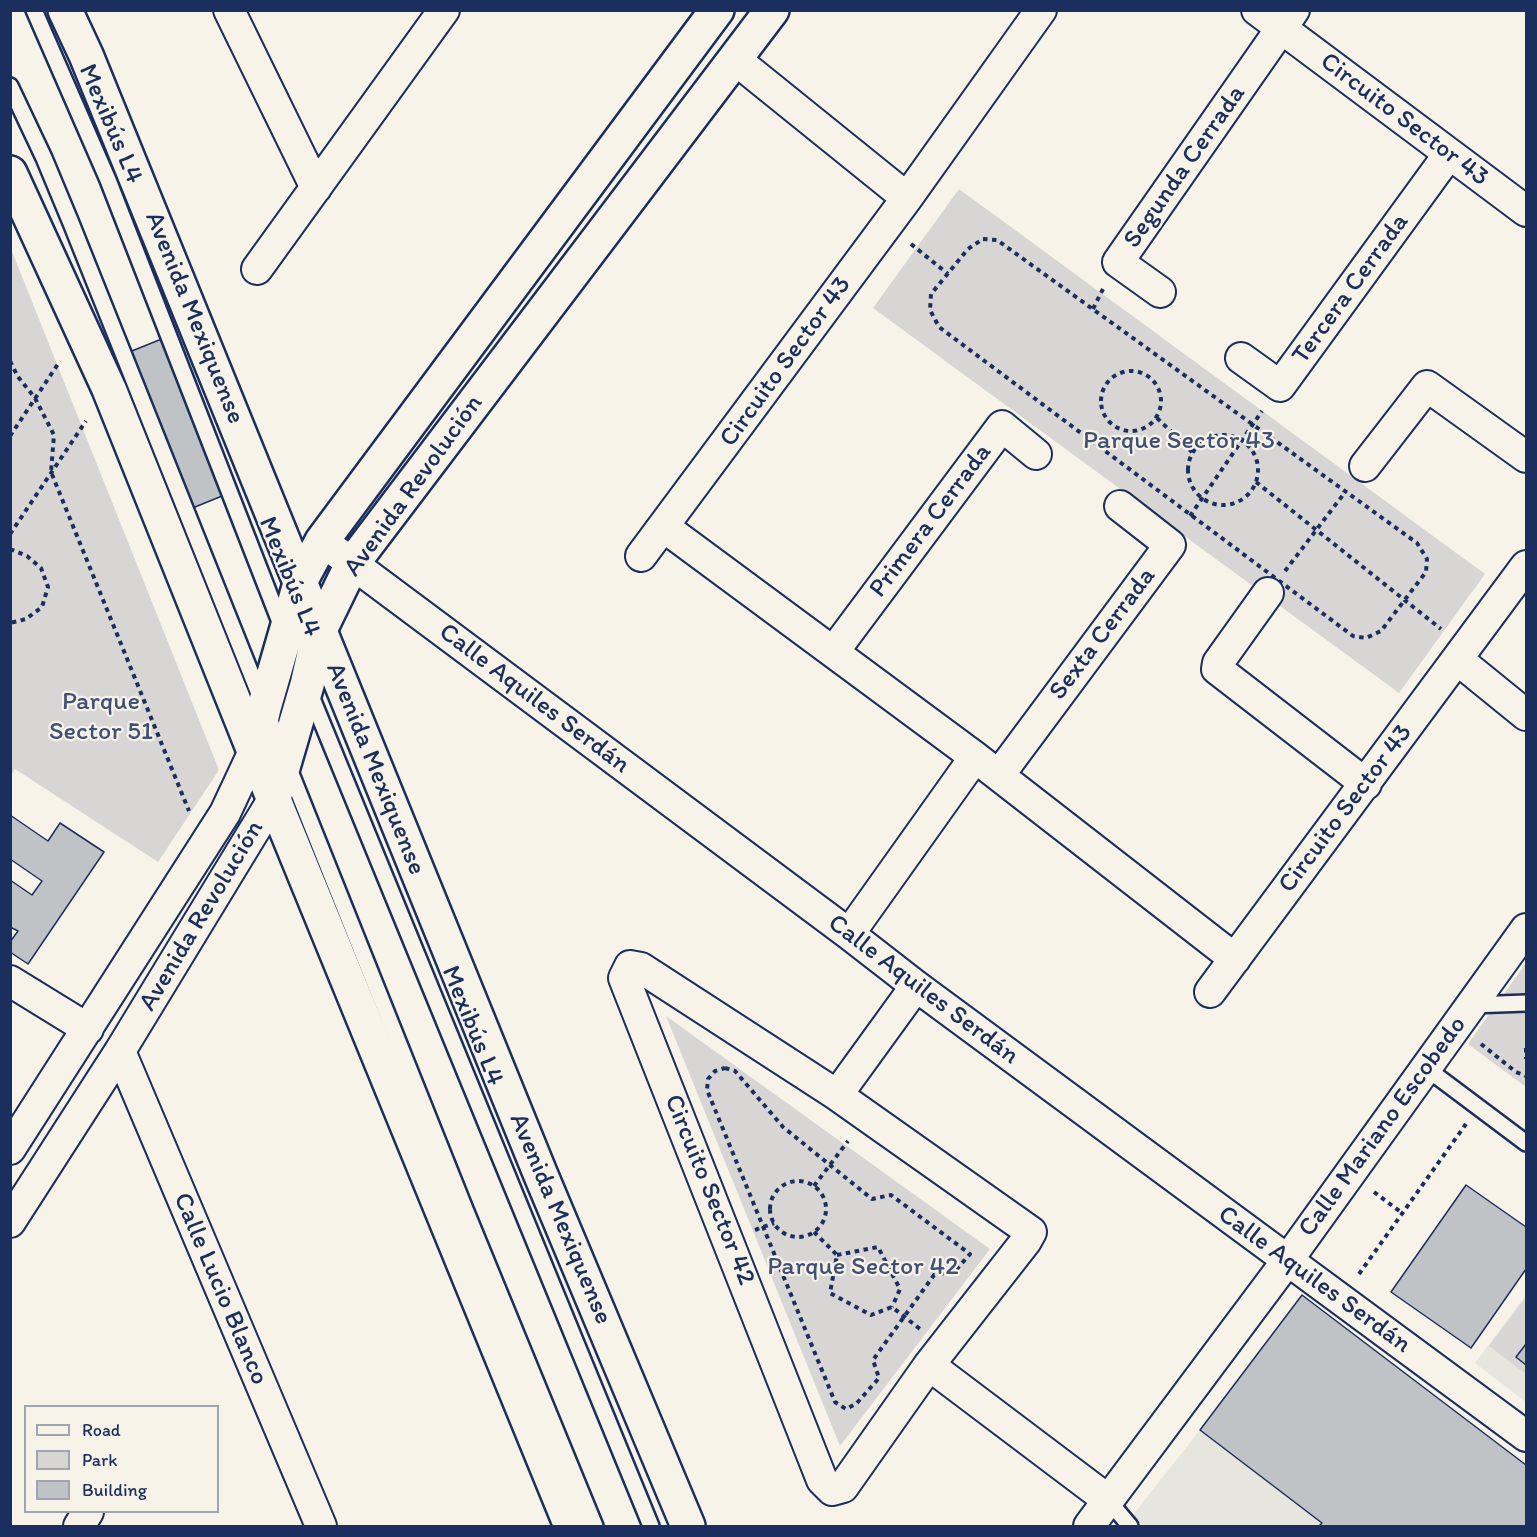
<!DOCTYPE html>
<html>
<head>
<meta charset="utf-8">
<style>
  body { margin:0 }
  #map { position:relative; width:1537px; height:1537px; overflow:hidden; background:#f7f3e8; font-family:Itim,sans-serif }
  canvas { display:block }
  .frame { position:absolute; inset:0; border:12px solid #1b2f5e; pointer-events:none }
  .legend { position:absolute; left:24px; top:1405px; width:195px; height:108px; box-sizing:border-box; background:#f7f3e8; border:2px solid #9fa5b1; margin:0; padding:8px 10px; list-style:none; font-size:18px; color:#1b2f5e }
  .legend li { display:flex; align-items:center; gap:12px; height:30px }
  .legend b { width:30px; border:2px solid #9fa5b1 }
</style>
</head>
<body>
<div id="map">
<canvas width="1537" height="1537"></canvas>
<div class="frame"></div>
<ul class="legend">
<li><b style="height:8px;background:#f7f3e8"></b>Road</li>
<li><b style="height:16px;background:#d7d6d4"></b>Park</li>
<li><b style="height:16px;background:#c0c3c5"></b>Building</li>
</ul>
</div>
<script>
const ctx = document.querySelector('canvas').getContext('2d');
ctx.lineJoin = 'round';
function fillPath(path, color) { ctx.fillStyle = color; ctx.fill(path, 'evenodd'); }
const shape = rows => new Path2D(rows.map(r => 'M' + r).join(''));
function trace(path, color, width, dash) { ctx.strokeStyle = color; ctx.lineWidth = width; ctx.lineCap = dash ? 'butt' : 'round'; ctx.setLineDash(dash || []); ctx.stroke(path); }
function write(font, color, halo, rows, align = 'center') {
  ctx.font = font + ' Itim,sans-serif'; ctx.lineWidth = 4.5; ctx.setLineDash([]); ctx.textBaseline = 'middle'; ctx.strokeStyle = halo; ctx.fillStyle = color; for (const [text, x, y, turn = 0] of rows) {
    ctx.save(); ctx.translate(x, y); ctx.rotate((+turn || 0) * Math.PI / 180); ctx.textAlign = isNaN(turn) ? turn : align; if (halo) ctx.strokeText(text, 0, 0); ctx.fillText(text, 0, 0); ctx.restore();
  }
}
const built = shape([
  [1302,1295,1526,1465,1526,1526,1124,1526,1200,1430],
  [1526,1295,1526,1402,1475,1363]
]);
const green = shape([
  [959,189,1485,574,1399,693,873,308],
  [11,249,219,770,158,862,15,769,11,775],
  [1526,963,1526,1087,1468,1044],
  [666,1016,990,1249,840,1446],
  [1526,1297,1526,1374,1489,1346]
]);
const building = shape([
  [164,338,227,494,190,509,127,353,164,338],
  [10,815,48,841,60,823,104,852,28,964,10,952,10,942,18,931,10,927,10,880,32,895,42,881,10,859,10,815],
  [1466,1185,1526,1227,1526,1269,1471,1348,1391,1292,1466,1185],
  [1302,1295,1526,1465,1526,1526,1319,1526,1322,1523,1200,1430,1302,1295],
  [1526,1344,1526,1365,1516,1357,1526,1344]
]);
const path = shape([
  [983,239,997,240,1417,543,1427,559,1426,572,1381,631,1366,638,1353,636,939,327,930,310,931,294,968,249,983,239],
  [911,244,948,274],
  [1093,309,1103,289],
  [10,361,18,377,35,398,54,435,51,472,189,811],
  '1101 401a30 30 0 1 1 60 0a30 30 0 1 1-60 0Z',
  [1157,418,1192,452],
  '1188 470a35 35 0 1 1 70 0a35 35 0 1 1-70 0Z',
  [10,436,60,361],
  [1256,482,1441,629],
  [1190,516,1262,411],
  [10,534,86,421],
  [10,549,27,556,41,568,48,587,42,607,26,619,10,623],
  [1285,571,1346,491],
  [1481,1044,1516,1072,1526,1076],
  [1526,1048,1526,1059],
  [725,1068,735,1071,783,1127,872,1199,891,1195,970,1254,955,1271,934,1275,873,1360,879,1378,856,1404,846,1409,835,1402,707,1090,708,1079,715,1071,725,1068],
  '770 1209a28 28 0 1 1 56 0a28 28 0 1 1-56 0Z',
  [814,1186,848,1141],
  [1374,1192,1402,1213],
  [755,1230,774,1223],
  [814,1232,837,1255,830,1293,871,1315,892,1307,920,1329],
  [837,1255,878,1247,900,1289,892,1307],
  [1359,1274,1466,1124]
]);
const service = shape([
  [34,10,108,180,282,627],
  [10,86,44,158,71,223,465,1209,595,1526],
  [309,691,651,1526],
  [1471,1005,1526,1003],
  [1426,1068,1526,1143],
  [1108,1500,1130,1526]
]);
const minor = shape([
  [229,10,316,188],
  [1257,10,1526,211],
  [736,60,907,198],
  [257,269,444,10],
  [1160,292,1118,262,1294,10],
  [1241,358,1280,386,1449,154],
  [1365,466,1427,386,1526,457],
  [664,527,975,757,1235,959],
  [322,541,849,934,916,986,1526,1436],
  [641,556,907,198,1041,10],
  [1268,593,1218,663,1217,669,1366,784],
  [834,651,1002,426,1036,454],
  [1457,659,1526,715],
  [999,775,1170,545,1120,506],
  [849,934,975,757],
  [630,966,641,968,837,1095,1031,1232,1026,1241,929,1365,843,1487,832,1490,822,1480,624,978,630,966],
  [10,981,88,1029],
  [1210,992,1526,566],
  [120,1051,321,1526],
  [837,1095,916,986],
  [10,1149,225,813,254,751],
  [10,1222,120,1051,274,798],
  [929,1365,1108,1500],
  [79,1526,88,1512],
  [1089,1526,1287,1261,1526,929]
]);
const tertiary = shape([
  [254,751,264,708,301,580,322,541,717,10],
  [274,798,307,685,319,632,352,564,772,10]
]);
const secondary = shape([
  [65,10,86,55,540,1173,688,1526],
  [10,173,109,389,254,751,571,1526]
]);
const streetNames = [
  ["Circuito Sector 43",1404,120,37],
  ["Mexibús L4",110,124,67],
  ["Segunda Cerrada",1185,167,-55],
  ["Tercera Cerrada",1351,289,-54],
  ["Avenida Mexiquense",194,318,68],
  ["Circuito Sector 43",786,362,-54],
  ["Avenida Revolución",414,486,-54],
  ["Primera Cerrada",931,521,-53],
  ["Mexibús L4",289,577,68],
  ["Sexta Cerrada",1103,634,-53],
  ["Calle Aquiles Serdán",534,699,37],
  ["Avenida Mexiquense",375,769,68],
  ["Circuito Sector 43",1346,809,-53],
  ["Avenida Revolución",202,916,-59],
  ["Calle Aquiles Serdán",923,990,37],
  ["Mexibús L4",472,1026,68],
  ["Calle Mariano Escobedo",1383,1127,-54],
  ["Circuito Sector 42",709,1190,68],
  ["Avenida Mexiquense",560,1219,67],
  ["Calle Aquiles Serdán",1314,1280,36],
  ["Calle Lucio Blanco",220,1289,67]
];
const parkNames = [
  ["Parque Sector 43",1179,441],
  ["Parque",101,702],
  ["Sector 51",101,732],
  ["Parque Sector 42",863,1267]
];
fillPath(built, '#e6e5de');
fillPath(green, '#d7d6d4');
fillPath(building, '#c0c3c5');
trace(building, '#1b2f5e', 1.5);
trace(service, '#1b2f5e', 20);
trace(minor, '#1b2f5e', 34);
trace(tertiary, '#1b2f5e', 38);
trace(secondary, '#1b2f5e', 38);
trace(path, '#1b2f5e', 4, [4.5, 4.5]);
trace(service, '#f7f3e8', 15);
trace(minor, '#f7f3e8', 30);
trace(tertiary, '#f7f3e8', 33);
trace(secondary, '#f7f3e8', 33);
write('26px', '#1b2f5e', '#f7f3e8', streetNames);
write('26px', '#415076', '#f7f3e8', parkNames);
</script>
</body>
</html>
